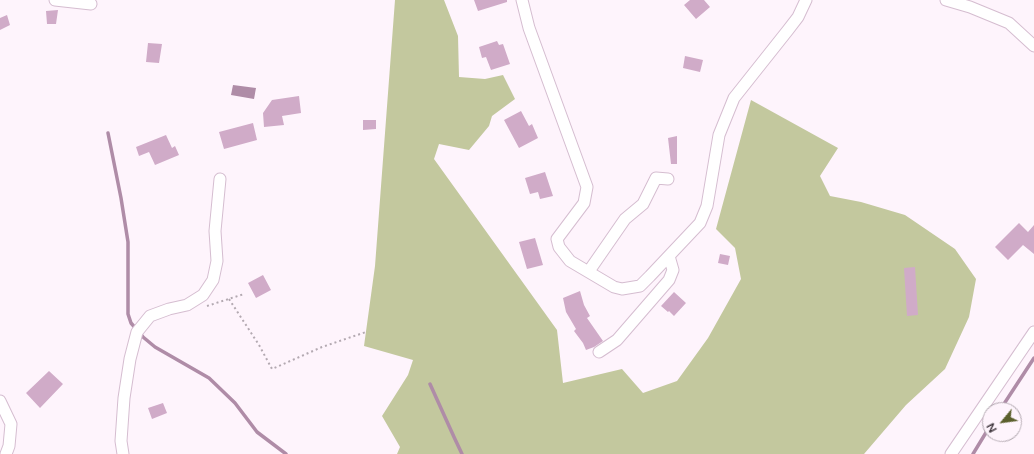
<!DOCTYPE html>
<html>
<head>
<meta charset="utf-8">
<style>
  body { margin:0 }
  #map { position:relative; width:1034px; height:454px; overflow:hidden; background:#fef4fc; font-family:"Varela Round",sans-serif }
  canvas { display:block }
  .north { position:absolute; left:982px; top:402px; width:40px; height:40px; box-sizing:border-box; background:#fef4fc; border:1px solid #b2a8b0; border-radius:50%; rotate:241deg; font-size:11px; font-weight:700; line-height:16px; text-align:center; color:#3f363d }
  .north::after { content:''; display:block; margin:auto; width:14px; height:18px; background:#5b5f2c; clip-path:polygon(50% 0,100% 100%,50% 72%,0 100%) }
</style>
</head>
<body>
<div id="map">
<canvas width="1034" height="454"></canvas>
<div class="north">N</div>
</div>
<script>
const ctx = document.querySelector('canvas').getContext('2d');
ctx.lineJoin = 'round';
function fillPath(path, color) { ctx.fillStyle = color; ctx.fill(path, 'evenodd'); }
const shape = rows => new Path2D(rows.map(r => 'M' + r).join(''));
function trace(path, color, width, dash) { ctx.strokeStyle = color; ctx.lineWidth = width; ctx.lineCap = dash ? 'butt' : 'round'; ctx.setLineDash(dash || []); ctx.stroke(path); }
const forest = shape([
  [395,0,444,0,458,36,459,77,485,79,503,75,515,99,492,116,489,126,469,150,439,144,434,159,557,330,563,383,622,369,643,393,677,381,708,338,741,279,735,248,716,229,751,100,838,148,820,176,830,196,861,202,905,215,955,249,976,279,969,317,945,369,906,405,864,454,397,454,400,447,382,416,408,375,413,360,364,346,375,266]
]);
const water = shape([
  [233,85,256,88,254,99,231,95]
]);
const stream = shape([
  [108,133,121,198,128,242,128,314,131,323,143,337,155,347,209,378,235,403,257,432,286,454],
  [430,384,454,437,462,454],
  [1000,410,1034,358],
  [973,454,990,426]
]);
const building = shape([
  [474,0,507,0,507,2,478,11],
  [690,0,704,0,710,7,696,19,684,5],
  [58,10,56,24,47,24,46,11],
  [7,15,10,25,0,30,0,18],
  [497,41,499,45,503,44,510,64,491,70,486,57,482,58,479,47],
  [148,43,162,44,159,63,146,62],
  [685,56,703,60,700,72,683,68],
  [299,96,301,113,282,116,284,125,264,127,263,113,272,100],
  [521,111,529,126,532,124,538,138,519,148,504,120],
  [363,120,376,120,376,129,363,130],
  [253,123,257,140,224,149,219,132],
  [166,135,172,148,175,146,179,155,155,165,149,152,139,156,136,147],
  [677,136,677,164,671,164,668,138],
  [545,172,553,196,540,199,538,192,530,194,525,178],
  [1019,223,1028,232,1034,225,1034,254,1023,245,1008,260,995,247],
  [535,238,543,265,527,269,519,242],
  [720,254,730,256,728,265,718,263],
  [915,267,918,315,907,316,904,268],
  [263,275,271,290,256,298,248,283],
  [580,291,584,305,590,316,587,318,603,341,594,347,586,350,583,343,574,331,576,329,566,312,563,298],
  [674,292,686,303,674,316,669,311,668,312,661,306],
  [49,371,63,384,40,408,26,393],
  [163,403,167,413,152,419,148,408]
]);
const path = shape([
  [229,299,259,345,272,369,322,347,366,332],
  [207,306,244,294]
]);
const minor = shape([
  [55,0,91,4],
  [522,0,529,28,587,187,584,203,557,239,559,247,570,261,614,287,622,289,640,286,650,276,700,223,707,206,719,135,734,98,788,30,798,17,806,0],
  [946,0,970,7,1009,23,1034,46],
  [589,271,625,219,643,204,656,178,668,179],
  [599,352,617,340,669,280,673,270,669,256],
  [0,401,11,424,9,446,6,454],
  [123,454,121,441,124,398,130,359,137,332,150,316,169,309,187,305,203,295,213,280,217,261,215,231,220,179],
  [951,454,1034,332]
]);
fillPath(forest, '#c3c89e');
fillPath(water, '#af8ca7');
trace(stream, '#af8ca7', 3.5);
fillPath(building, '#d0abc8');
trace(minor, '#d5bdd0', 13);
trace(path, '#b3a9b1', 2, [2, 3]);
trace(minor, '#fff', 11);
</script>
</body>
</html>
